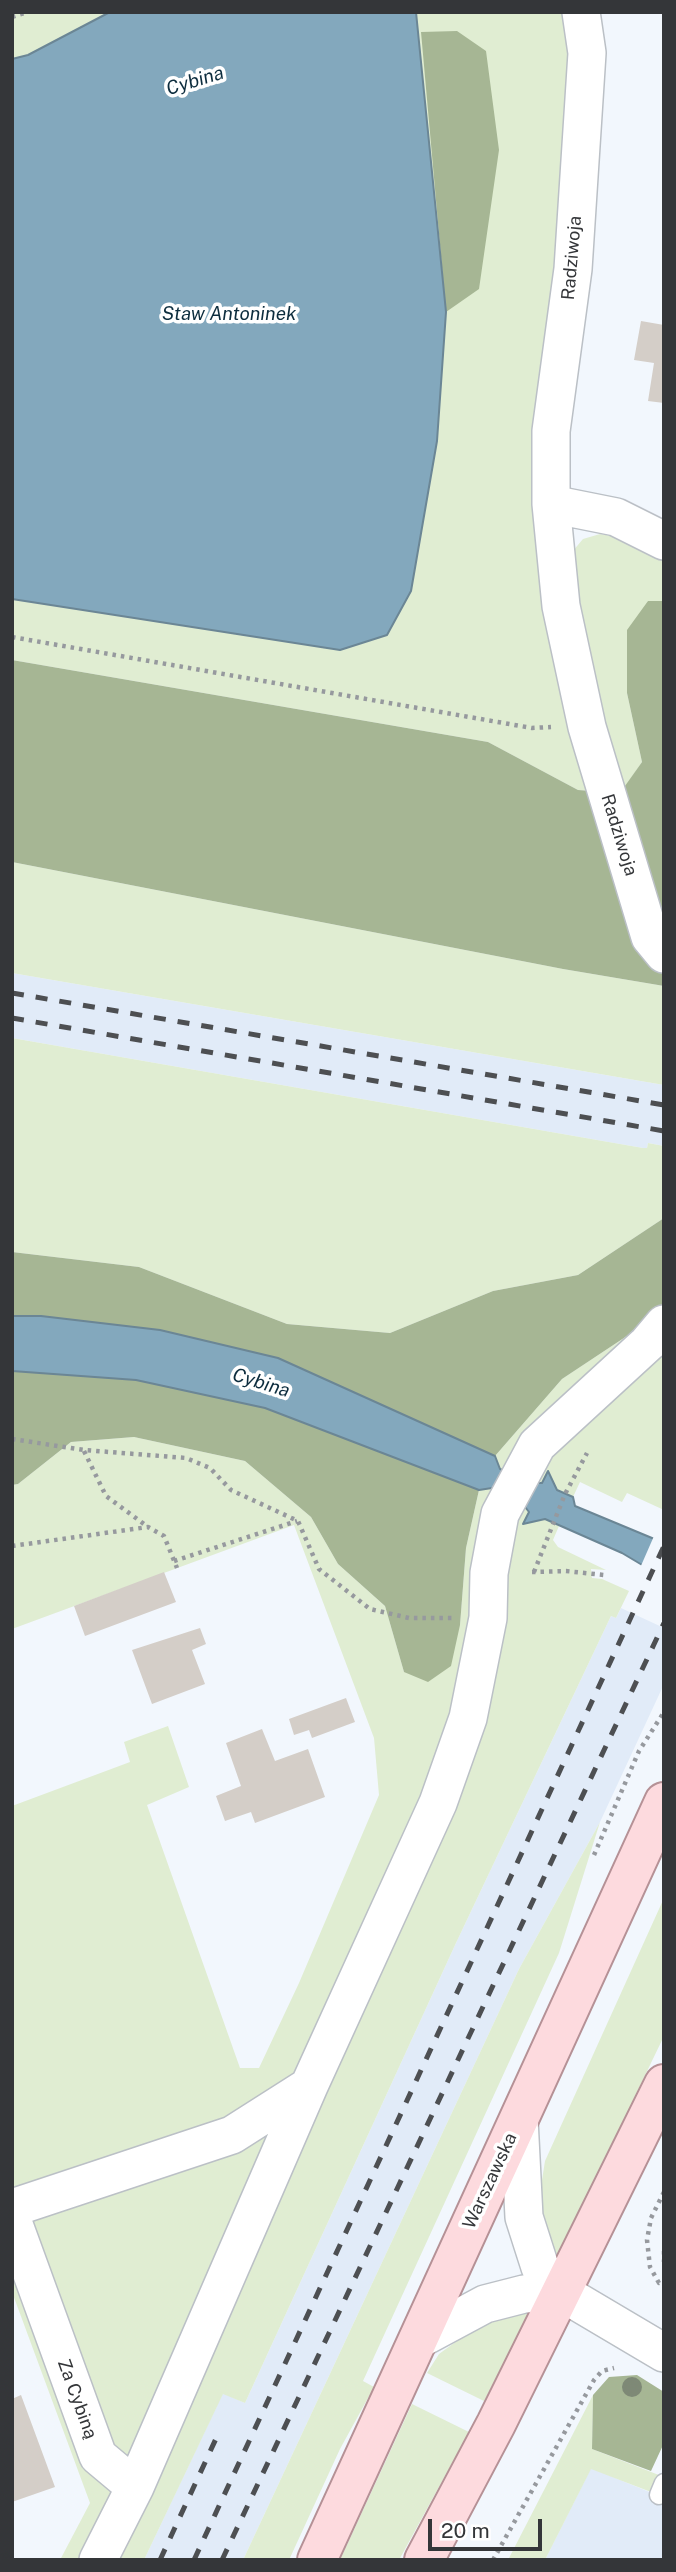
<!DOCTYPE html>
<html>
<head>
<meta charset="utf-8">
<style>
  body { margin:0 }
  #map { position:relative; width:676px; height:2572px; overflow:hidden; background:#f2f7fd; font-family:"Public Sans",sans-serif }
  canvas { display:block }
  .frame { position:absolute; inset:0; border:14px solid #343639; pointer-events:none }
  .scale { position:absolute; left:428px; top:2519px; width:114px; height:32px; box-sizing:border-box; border:4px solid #343639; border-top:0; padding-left:9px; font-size:21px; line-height:24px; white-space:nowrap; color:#343639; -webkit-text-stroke:5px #fff; paint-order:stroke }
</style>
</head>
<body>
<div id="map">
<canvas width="676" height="2572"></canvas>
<div class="frame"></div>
<div class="scale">20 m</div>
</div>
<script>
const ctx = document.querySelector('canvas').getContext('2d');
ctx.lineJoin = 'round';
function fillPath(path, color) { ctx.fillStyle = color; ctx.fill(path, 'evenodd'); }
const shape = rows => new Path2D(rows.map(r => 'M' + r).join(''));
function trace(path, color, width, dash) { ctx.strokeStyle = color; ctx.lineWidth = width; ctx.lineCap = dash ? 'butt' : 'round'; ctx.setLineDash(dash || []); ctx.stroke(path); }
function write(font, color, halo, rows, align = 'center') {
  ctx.font = font + ' "Public Sans",sans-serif'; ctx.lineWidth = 7; ctx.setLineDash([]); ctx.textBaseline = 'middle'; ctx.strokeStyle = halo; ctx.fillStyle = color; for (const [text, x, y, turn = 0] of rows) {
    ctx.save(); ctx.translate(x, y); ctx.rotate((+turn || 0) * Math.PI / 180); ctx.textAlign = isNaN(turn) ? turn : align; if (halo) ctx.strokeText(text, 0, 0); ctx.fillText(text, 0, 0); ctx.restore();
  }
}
const built = shape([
  [12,973,664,1085,664,1146,648,1143,647,1148,643,1148,12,1038],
  [621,1608,664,1628,664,1684,600,1822,519,1969,243,2560,144,2560,223,2393,245,2403,456,1943,611,1616,616,1618],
  [591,2468,664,2498,664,2560,545,2560]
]);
const green = shape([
  [12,12,110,12,28,55,12,59],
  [416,12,565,12,570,72,556,267,534,418,533,515,546,614,570,609,572,552,583,539,600,534,618,537,664,558,664,601,648,601,627,693,642,762,621,793,578,790,488,742,12,660,12,599,340,650,387,635,411,591,437,441,446,313],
  [12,862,563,969,664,986,664,1085,12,973],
  [12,1038,643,1148,647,1148,648,1143,664,1146,664,1218,578,1275,493,1291,390,1333,287,1324,139,1267,12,1252],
  [664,1303,664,1510,627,1493,622,1502,580,1482,573,1497,557,1490,547,1472,542,1483,545,1519,559,1526,553,1540,558,1547,606,1570,591,1569,592,1578,602,1579,629,1591,616,1618,611,1616,456,1943,245,2403,223,2394,144,2560,60,2560,90,2503,12,2292,12,1806,130,1762,124,1742,168,1726,189,1787,147,1805,240,2068,259,2068,299,1983,379,1795,374,1738,294,1525,12,1629,12,1485,18,1484,71,1442,134,1437,245,1461,311,1517,338,1564,385,1606,404,1672,460,1625,466,1548,479,1490,491,1488,500,1469,495,1456,562,1379,642,1326],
  [600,1822,559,1953,363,2381,374,2387,340,2449,289,2560,243,2560,519,1969],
  [664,1898,664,2036,556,2260,551,2259,539,2199,545,2161],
  [530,2311,484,2401,427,2373,439,2354,487,2319],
  [593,2395,592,2449,664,2477,664,2497,591,2469,545,2560,508,2560],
  [412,2404,469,2432,399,2560,340,2560]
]);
const forest = shape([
  [457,31,486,51,499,150,479,289,446,312,421,32],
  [648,601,664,601,664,986,563,969,12,862,12,660,488,742,578,790,620,793,642,762,627,693,627,630],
  [664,1218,664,1303,642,1326,562,1379,495,1456,278,1358,160,1330,42,1316,12,1316,12,1252,139,1267,287,1324,390,1333,493,1291,578,1275],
  [12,1371,136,1380,265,1408,479,1490,466,1548,460,1625,451,1666,428,1682,404,1672,385,1606,338,1564,311,1517,245,1461,134,1437,71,1442,18,1484,12,1485],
  [637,2375,664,2392,664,2443,651,2471,592,2449,593,2395,609,2377]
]);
const water = shape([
  [110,12,416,12,446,312,437,441,411,591,387,635,340,650,12,599,12,59,28,55,110,12],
  [12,1316,41,1316,160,1330,278,1358,495,1456,500,1469,531,1483,542,1483,548,1471,557,1490,573,1497,575,1506,664,1543,664,1578,622,1553,545,1519,523,1524,529,1512,522,1503,492,1488,479,1490,265,1408,136,1380,12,1371,12,1316]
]);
const pier = shape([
  [654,1536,664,1539,664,1582,640,1568]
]);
const building = shape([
  [641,321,664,325,664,403,648,401,654,363,634,360],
  [164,1572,176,1602,85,1636,74,1606],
  [200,1628,206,1644,192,1650,205,1684,152,1704,132,1650],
  [346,1698,355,1722,312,1738,309,1730,294,1735,289,1719],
  [262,1729,275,1761,308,1749,325,1797,255,1823,251,1812,225,1821,216,1796,241,1786,226,1743],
  [21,2395,55,2487,12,2502,12,2399]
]);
const path = shape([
  [12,17,28,12],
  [12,637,532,728,551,727],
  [12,1439,84,1450,186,1458,210,1468,231,1490,298,1521,319,1569,370,1609,409,1618,452,1618],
  [84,1451,106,1496,148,1527],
  [12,1546,148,1527,164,1536,177,1568],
  [174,1561,297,1521],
  [532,1572,566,1571,604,1575],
  [534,1572,565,1494,587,1453],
  [594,1855,639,1751,664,1712],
  [664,2192,651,2218,647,2240,650,2267,659,2283,664,2281],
  [664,2251,664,2262],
  [493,2560,594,2380,602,2371,614,2368]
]);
const lane = shape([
  [659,2495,664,2483]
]);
const street = shape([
  [581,12,587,53,573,269,551,431,551,504,561,606,587,727,650,937,664,954],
  [551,504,616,517,664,541],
  [519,2119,524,2217,540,2267,561,2292,664,2353],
  [12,2208,232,2135,309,2086],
  [12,2219,98,2456,135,2487],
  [418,2340,485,2304,524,2294,561,2292],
  [98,2560,135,2487,309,2086,438,1803,468,1718,488,1618,489,1573,500,1514,537,1445,648,1343,664,1324]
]);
const primary = shape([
  [317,2560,664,1802],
  [424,2560,496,2424,664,2084]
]);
const rail = shape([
  [12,993,664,1105],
  [12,1018,664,1131],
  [160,2560,220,2430],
  [194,2560,664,1546],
  [222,2560,664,1623]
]);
const trees = [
  [632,2387]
];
const streetNames = [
  ["Radziwoja",572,258,-85],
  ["Radziwoja",619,835,73],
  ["Warszawska",490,2181,-65],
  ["Za Cybiną",77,2399,70]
];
const waterNames = [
  ["Cybina",195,81,-17],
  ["Staw Antoninek",229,314],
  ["Cybina",261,1383,17]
];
fillPath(built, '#e1ebf8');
fillPath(green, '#e0edd2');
fillPath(forest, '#a6b694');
fillPath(water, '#83a8bd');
trace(water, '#6b8695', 2);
fillPath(pier, '#f2f7fd');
fillPath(building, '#d4cec8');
trace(lane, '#bbc0c6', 21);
trace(street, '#bbc0c6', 40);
trace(primary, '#b59196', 42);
trace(path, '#96999e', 4.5, [3.5, 5]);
trace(lane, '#fff', 18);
trace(street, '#fff', 37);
trace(primary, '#fddade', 38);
trace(rail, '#4d4f52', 5, [12, 12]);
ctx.fillStyle = '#7e8976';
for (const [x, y] of trees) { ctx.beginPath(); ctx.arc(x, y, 10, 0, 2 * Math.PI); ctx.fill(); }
write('18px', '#343639', '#fff', streetNames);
write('italic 19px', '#0d2d3e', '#fff', waterNames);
</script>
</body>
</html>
